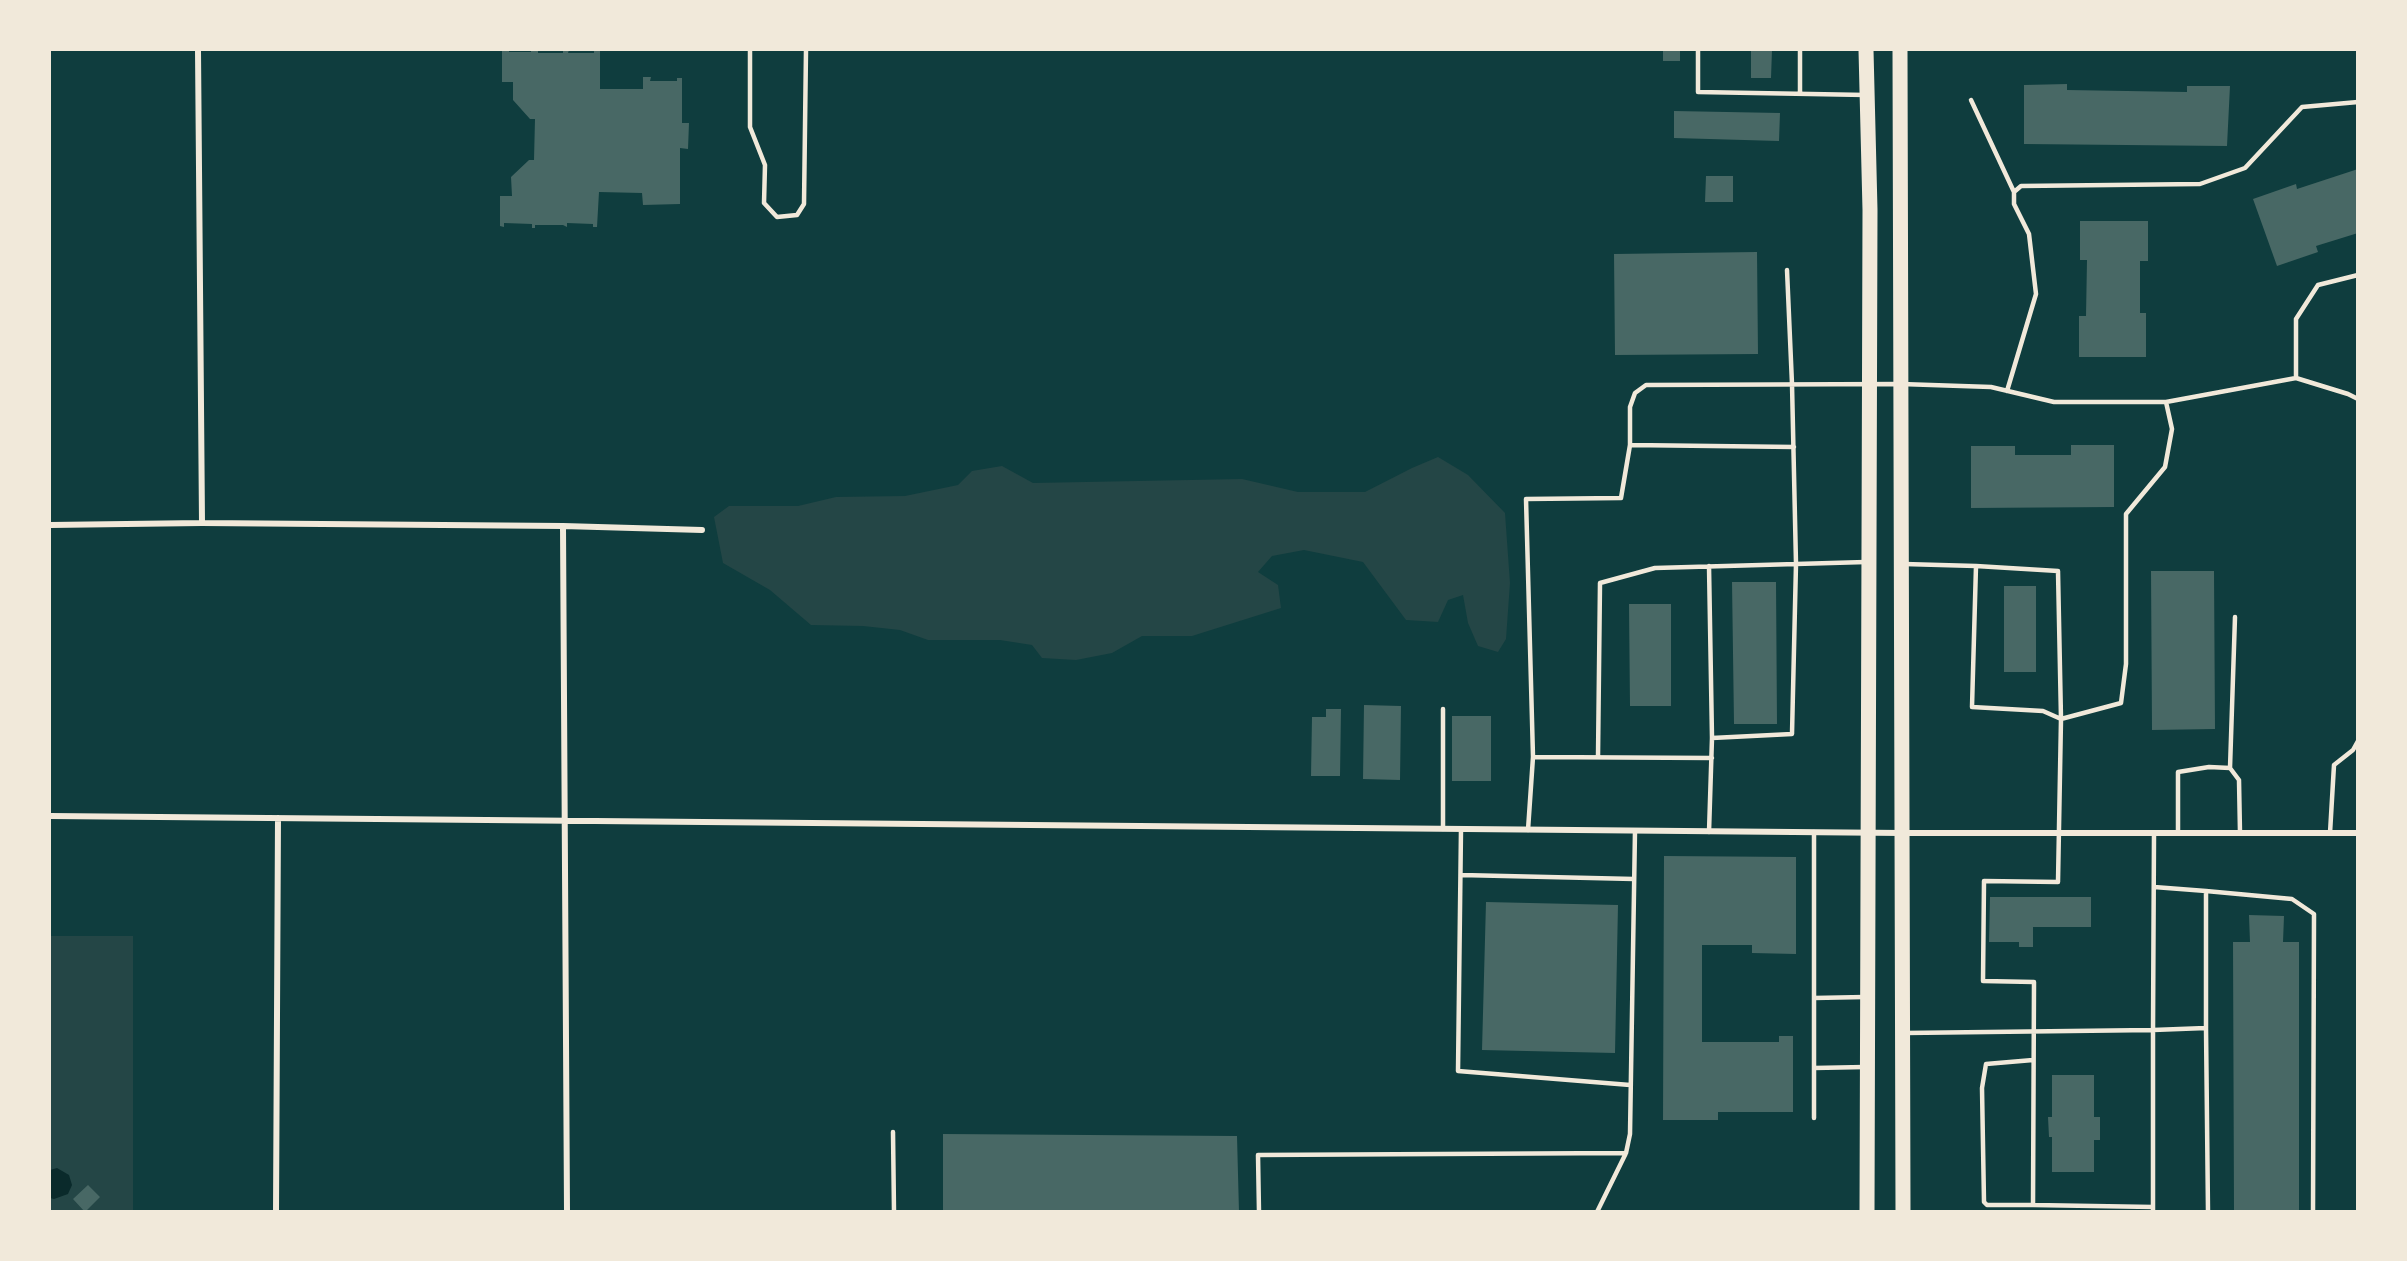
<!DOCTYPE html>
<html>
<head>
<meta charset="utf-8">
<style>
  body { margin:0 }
  #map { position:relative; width:2407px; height:1261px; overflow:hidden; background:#0f3d3e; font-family:Commissioner,sans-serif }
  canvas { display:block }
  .frame { position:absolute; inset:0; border:51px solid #f1e9da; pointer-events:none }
</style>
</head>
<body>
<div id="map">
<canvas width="2407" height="1261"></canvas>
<div class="frame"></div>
</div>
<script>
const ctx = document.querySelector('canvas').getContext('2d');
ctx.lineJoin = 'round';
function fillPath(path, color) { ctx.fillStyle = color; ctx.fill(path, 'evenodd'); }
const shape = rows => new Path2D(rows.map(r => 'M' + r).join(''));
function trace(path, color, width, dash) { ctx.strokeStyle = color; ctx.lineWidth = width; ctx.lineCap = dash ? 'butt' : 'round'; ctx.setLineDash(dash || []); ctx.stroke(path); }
const green = shape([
  [1438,457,1468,475,1505,513,1510,583,1506,639,1498,652,1478,646,1468,623,1463,595,1448,600,1438,622,1406,620,1363,562,1304,550,1272,556,1258,572,1278,585,1281,608,1192,636,1142,636,1112,653,1076,660,1042,658,1032,645,1000,640,928,640,900,630,863,626,811,625,770,590,723,563,714,517,729,506,798,506,836,497,905,496,958,485,972,471,1002,466,1033,483,1242,479,1298,492,1365,492,1412,468],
  [50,936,133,936,133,1211,50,1211]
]);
const water = shape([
  [57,1168,69,1175,72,1185,68,1194,54,1199,50,1198,50,1170]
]);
const building = shape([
  [509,50,509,52,531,52,531,50,538,50,538,53,563,53,563,50,569,50,568,53,594,53,594,51,600,51,600,89,643,89,643,77,651,77,650,81,677,81,677,78,682,78,682,123,689,123,688,149,680,148,680,204,643,205,642,193,599,192,597,227,593,227,593,224,567,223,567,227,563,225,535,225,535,228,532,228,532,224,504,223,504,227,500,226,500,196,512,196,511,177,529,160,534,160,535,119,530,119,513,100,513,82,502,82,502,51],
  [1663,50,1680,50,1680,61,1663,61],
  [1751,50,1772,50,1771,78,1751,78],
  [2067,84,2067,90,2187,92,2187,86,2230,86,2227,146,2024,144,2024,85],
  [1674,111,1780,113,1779,141,1674,138],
  [2358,169,2358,233,2316,246,2318,252,2277,266,2253,199,2296,184,2297,189],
  [1706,176,1733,176,1733,202,1705,202],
  [2080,221,2148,221,2148,261,2140,261,2140,313,2146,313,2146,357,2079,357,2079,316,2086,316,2087,260,2080,260],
  [1757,252,1758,354,1615,355,1614,254],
  [2071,445,2114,445,2114,507,1971,508,1971,446,2015,446,2015,455,2071,455],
  [2151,571,2214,571,2215,729,2152,730],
  [1732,582,1776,582,1777,724,1734,724],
  [2004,586,2036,586,2036,672,2004,672],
  [1629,604,1671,604,1671,706,1630,706],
  [1364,705,1401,706,1400,780,1363,779],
  [1326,709,1341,709,1340,776,1311,776,1312,717,1326,717],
  [1452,716,1491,716,1491,781,1452,781],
  [1664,856,1796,857,1796,954,1752,953,1752,945,1702,945,1702,1042,1779,1042,1779,1036,1793,1036,1793,1112,1718,1112,1718,1120,1663,1120],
  [1990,897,2091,897,2091,927,2033,927,2033,947,2019,947,2019,942,1989,942],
  [1486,902,1618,905,1615,1053,1482,1050],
  [2249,915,2284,916,2283,942,2299,942,2299,1212,2234,1212,2233,942,2250,942],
  [2052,1075,2094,1075,2094,1117,2100,1117,2100,1140,2094,1140,2094,1172,2052,1172,2052,1137,2049,1137,2048,1117,2052,1117],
  [943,1134,1237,1136,1239,1212,943,1212],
  [88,1185,100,1197,85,1212,73,1199]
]);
const service = shape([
  [750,50,750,127,765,165,764,203,777,217,797,215,804,204,806,50],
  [1698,50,1698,92,1866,95],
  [1800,94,1800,50],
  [1971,100,2014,192],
  [2296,378,2296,319,2318,285,2358,275],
  [2007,391,2036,294,2029,234,2014,204,2014,192,2021,186,2200,184,2245,168,2302,107,2358,102],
  [2166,402,2296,378,2348,394,2358,399],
  [1630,445,1794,447],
  [1904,564,1976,566,1972,707,2043,711,2061,719,2058,882,1984,881,1983,981,2034,982,2033,1205,2153,1207],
  [1709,566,1712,738],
  [1443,709,1443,829],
  [1533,757,1526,499,1621,498,1630,445,1630,407,1635,393,1646,385,1901,384,1991,387,2054,402,2166,402,2172,429,2165,467,2126,514,2126,664,2121,703,2061,719,2058,571,1976,566],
  [1598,757,1600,583,1655,568,1796,564,1792,384,1787,270],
  [2230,768,2239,780,2240,833],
  [1461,829,1458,1071,1630,1085],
  [1528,830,1533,757,1712,758],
  [1709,832,1712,738,1792,734,1796,564,1866,562],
  [1814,832,1814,1118],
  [2178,833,2178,772,2209,767,2230,768,2235,617],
  [2330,833,2334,765,2353,750,2358,741],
  [1461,875,1634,879],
  [2154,887,2206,891,2206,1028,2153,1030,2154,833],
  [2206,891,2292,899,2314,914,2313,1212],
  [1814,998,1865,997],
  [2206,1028,2208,1212],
  [1905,1033,2153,1030,2153,1212],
  [2033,1060,1986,1064,1982,1088,1984,1202,1987,1205,2033,1205],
  [1814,1068,1865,1067],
  [893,1132,894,1212],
  [1259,1212,1258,1155,1626,1153],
  [1597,1212,1626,1153,1630,1134,1635,831]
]);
const minor = shape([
  [198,50,202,523],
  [50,525,202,523,563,526,702,530],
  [563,526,567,1212],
  [50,816,1902,833,2358,833],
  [276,1212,278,818]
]);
const primary = shape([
  [1866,50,1870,210,1867,1212],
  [1900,50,1903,1212]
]);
fillPath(green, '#244646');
fillPath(water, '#0a2a2b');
fillPath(building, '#486865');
trace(service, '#f1e9da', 4.5);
trace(minor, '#f1e9da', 6);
trace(primary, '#f1e9da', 15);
</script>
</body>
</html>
